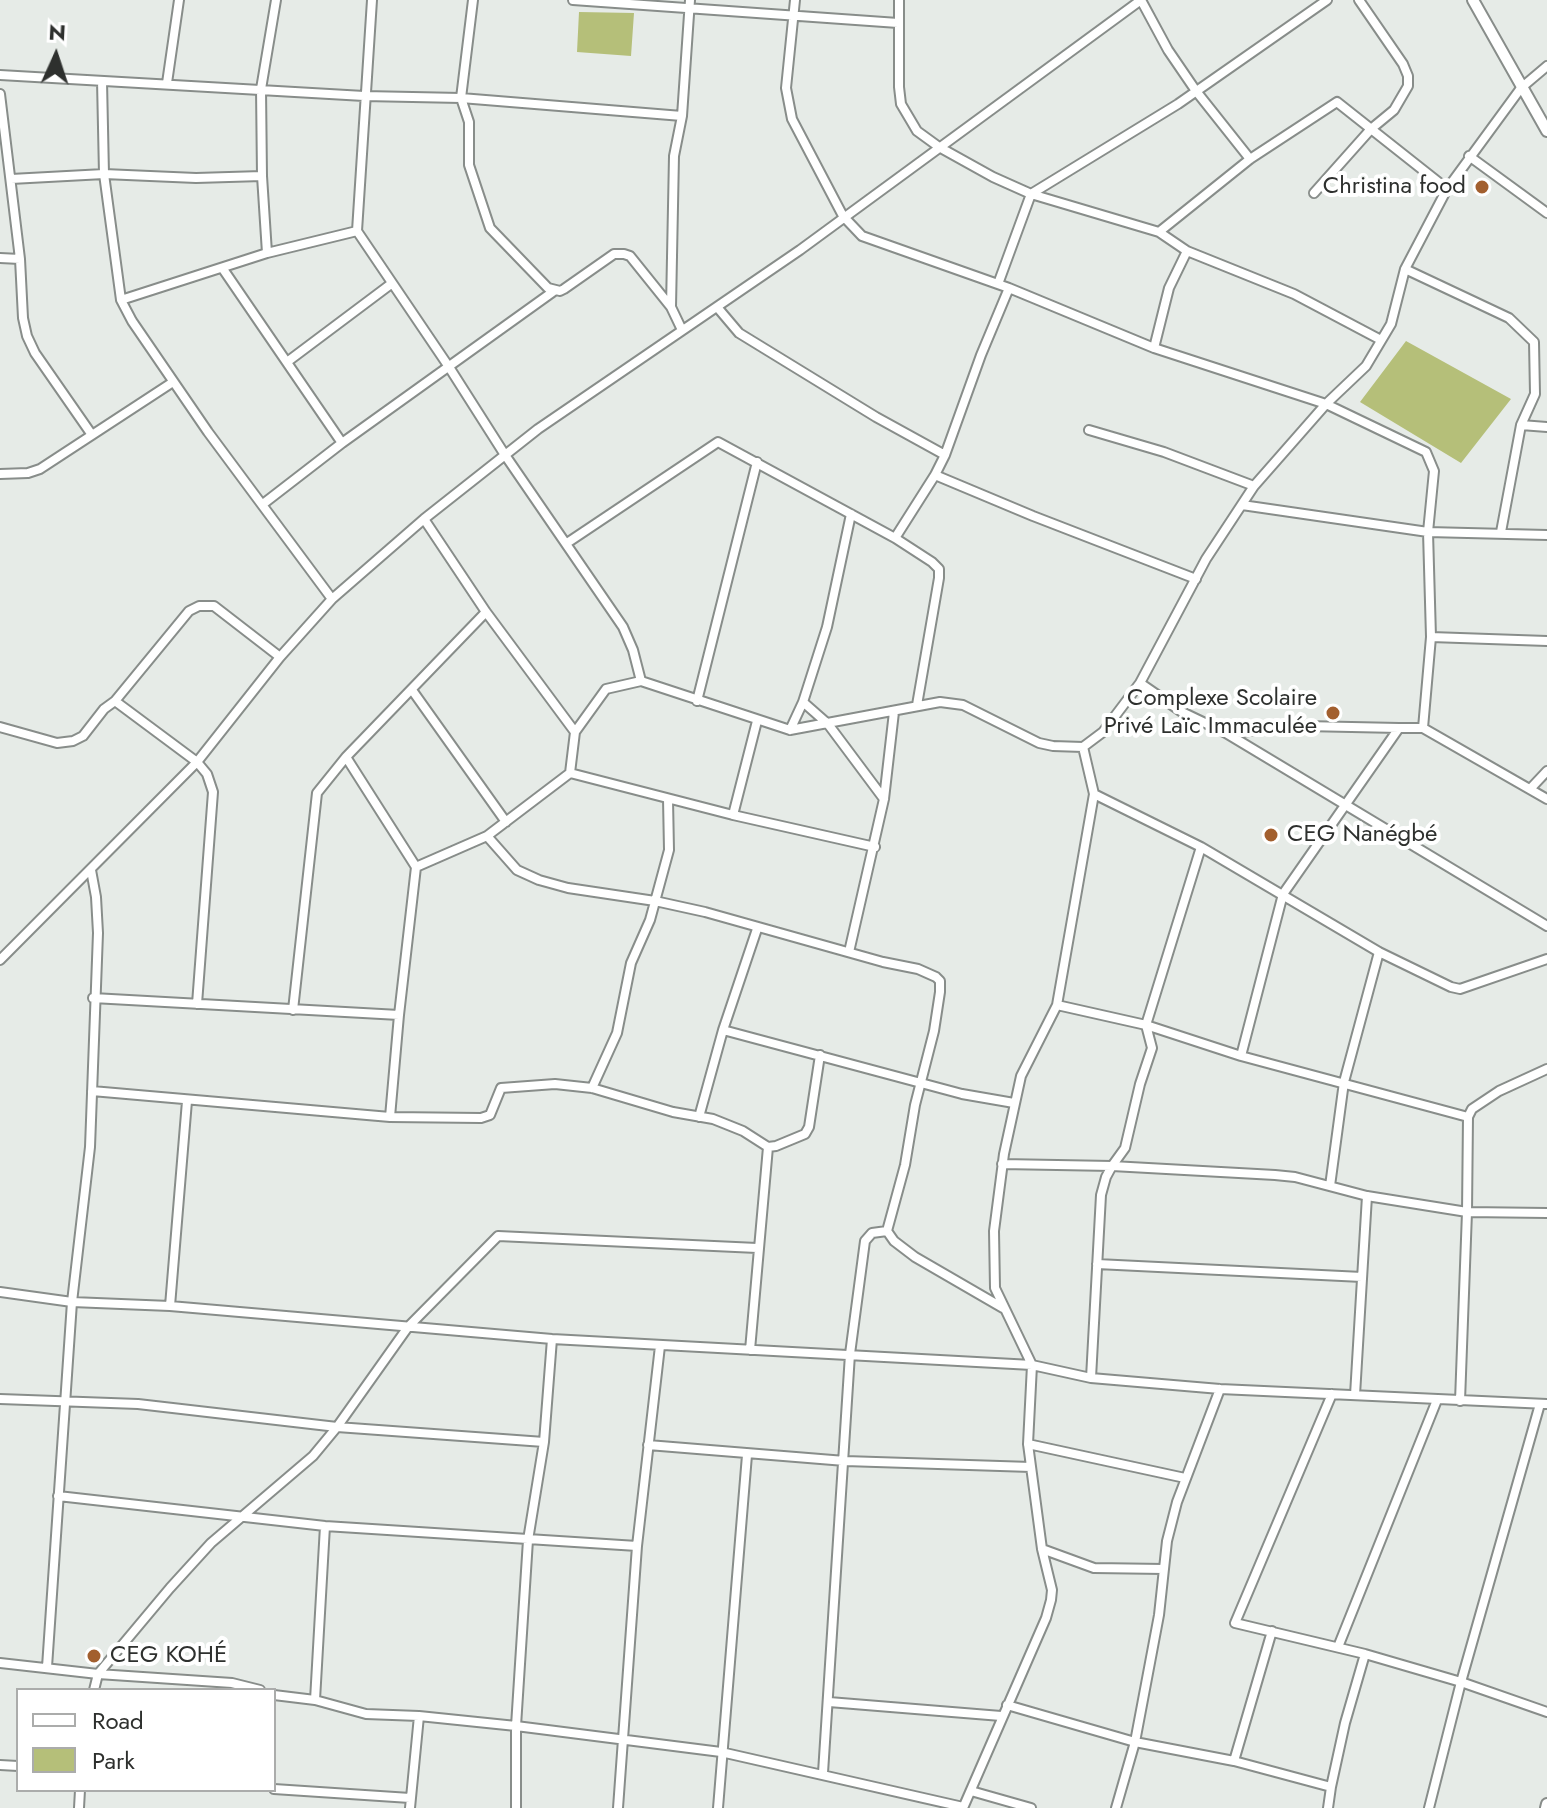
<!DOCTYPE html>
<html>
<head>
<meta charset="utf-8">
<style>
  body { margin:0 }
  #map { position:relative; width:1547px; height:1808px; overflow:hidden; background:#e6ebe7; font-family:Jost,sans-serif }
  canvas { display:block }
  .legend { position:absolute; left:16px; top:1688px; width:260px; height:104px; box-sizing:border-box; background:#fff; border:2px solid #abacab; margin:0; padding:10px 14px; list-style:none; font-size:24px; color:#2e302e }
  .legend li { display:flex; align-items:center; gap:16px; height:40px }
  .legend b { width:40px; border:2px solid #abacab }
  .north { position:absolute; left:16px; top:16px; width:80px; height:80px; -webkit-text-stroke:6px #fff; paint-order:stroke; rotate:3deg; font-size:22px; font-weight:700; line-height:32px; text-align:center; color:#2e302e }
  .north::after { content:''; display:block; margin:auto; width:28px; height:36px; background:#2e302e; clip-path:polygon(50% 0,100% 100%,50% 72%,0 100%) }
</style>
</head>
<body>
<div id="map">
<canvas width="1547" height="1808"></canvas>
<ul class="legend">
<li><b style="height:10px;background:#fff"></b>Road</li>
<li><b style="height:22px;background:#b5bf79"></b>Park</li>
</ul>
<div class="north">N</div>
</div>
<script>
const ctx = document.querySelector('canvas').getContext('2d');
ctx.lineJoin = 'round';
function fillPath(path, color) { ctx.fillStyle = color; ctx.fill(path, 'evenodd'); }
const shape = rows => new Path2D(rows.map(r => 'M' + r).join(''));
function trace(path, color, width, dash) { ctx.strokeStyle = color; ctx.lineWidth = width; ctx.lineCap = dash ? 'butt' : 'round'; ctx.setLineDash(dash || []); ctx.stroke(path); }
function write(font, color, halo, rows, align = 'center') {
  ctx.font = font + ' Jost,sans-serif'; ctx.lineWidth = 8; ctx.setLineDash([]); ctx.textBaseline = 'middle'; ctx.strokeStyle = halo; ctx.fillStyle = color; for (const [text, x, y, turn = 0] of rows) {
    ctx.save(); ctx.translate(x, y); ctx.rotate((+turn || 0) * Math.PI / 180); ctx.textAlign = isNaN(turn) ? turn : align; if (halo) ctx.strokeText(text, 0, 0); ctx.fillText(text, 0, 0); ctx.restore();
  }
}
const green = shape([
  [579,12,634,13,631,56,577,52],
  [1406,341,1511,399,1461,463,1360,402]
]);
const minor = shape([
  [372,0,357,231,449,367,505,455,623,627,633,650,641,681],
  [473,0,461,98,469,122,469,165,490,228,548,288,560,291,564,289,614,254,624,254,630,256,671,307],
  [573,0,898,23],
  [795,0,786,88,792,119,843,216,862,236,1009,288,1154,348,1326,404,1426,452,1434,471,1428,532,1431,637,1423,728],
  [899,0,899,87,901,104,917,131,939,147,993,177,1031,194,1159,232,1187,251,1294,294,1381,340],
  [1141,0,1168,50,1196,91,1250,159],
  [0,75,364,96,461,98,682,116],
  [102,81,104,174,121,300,132,321,208,432,332,599],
  [167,83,179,0],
  [0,94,20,259,23,318,27,336,35,353,92,435],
  [1469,156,1547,213],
  [11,179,104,174,196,178,262,176],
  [1314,193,1371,129,1394,110,1408,86,1408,76,1403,64,1359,0],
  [1159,232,1250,159,1337,102,1447,189],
  [267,253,262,176,261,89,276,0],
  [0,258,20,259],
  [223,269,342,443],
  [1405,269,1509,318,1534,342,1535,394,1521,425,1501,532],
  [998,284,1031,194,1178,104,1327,0],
  [121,300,267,253,357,231],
  [717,307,739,333,876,417,945,455],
  [682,330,671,307,674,156,682,116,690,0],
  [1154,348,1169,288,1187,251],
  [287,362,391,284],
  [1521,425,1547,427],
  [1089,430,1164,452,1254,486],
  [0,474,28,473,40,469,173,382],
  [935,475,1033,516,1196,579],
  [263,504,342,443,554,291],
  [1242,505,1428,532,1547,535],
  [895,538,935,475,945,455,981,355,1009,288],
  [567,543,718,442,895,538,932,562,939,569,939,578,917,705],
  [1431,637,1547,641],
  [1140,683,1206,559,1254,486,1326,404,1366,366,1391,324,1405,269,1447,189,1521,88,1547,66],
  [412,690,506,822],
  [115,701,189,611,199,606,214,606,280,657],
  [697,701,757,462],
  [803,702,828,724,884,799],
  [0,727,57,743,73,741,83,736,104,709,115,701,197,762,207,774,213,792,197,1004],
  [790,730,803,702,827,627,851,514],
  [575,732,606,689,641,681,790,730,940,702,963,705,1039,743,1053,746,1083,747,1103,732,1140,683,1182,712,1226,733,1547,926],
  [1228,733,1304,726,1399,728],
  [346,757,416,867],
  [570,773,733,815,875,847],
  [1531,788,1547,771],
  [1094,794,1201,847,1379,952,1451,987,1460,989,1547,959],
  [733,815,757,721],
  [487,836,517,870,539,880,568,888,655,901,705,912,883,962,918,969,936,977,940,981,940,992,934,1031,915,1105,905,1165,887,1231,894,1241,915,1257,1003,1308],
  [849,952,884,799,894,712],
  [0,960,197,762,280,657,332,599,424,519,538,429,800,250,1141,0],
  [93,998,399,1015],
  [1057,1005,1146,1025,1241,1056,1468,1117],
  [293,1010,317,793,346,757,486,612],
  [723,1030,962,1094,1014,1103],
  [1241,1056,1283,894,1399,728,1423,728,1547,799],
  [592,1088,617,1033,631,963,650,920,669,850,668,799],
  [92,1091,390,1117,481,1118,490,1115,501,1088,555,1084,592,1088,673,1112,713,1119,743,1131,768,1147,750,1350],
  [390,1117,399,1015,416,867,487,836,570,773,575,732,486,612,424,519],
  [699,1117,723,1030,757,929],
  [768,1147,776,1146,805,1134,809,1127,820,1055],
  [1002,1164,1112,1166,1125,1148,1140,1084,1152,1048,1146,1025,1201,847],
  [1330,1186,1344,1082,1379,952],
  [1097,1264,1362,1277],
  [0,1292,72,1302,170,1306,552,1339,1032,1365,1091,1378,1220,1389,1547,1404],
  [170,1306,187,1101],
  [1091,1378,1101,1195,1106,1177,1112,1166,1275,1175,1295,1177,1367,1196,1467,1212,1547,1213],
  [1332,1394,1235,1623,1365,1654,1461,1682,1547,1712],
  [1355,1395,1367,1196],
  [0,1399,138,1404,337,1427,544,1442],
  [1460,1401,1467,1212,1468,1117,1472,1109,1499,1091,1547,1069],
  [1028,1444,1185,1478],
  [648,1445,845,1461,1031,1467],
  [58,1496,325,1526,637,1546],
  [1042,1549,1094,1568,1164,1569],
  [1338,1647,1437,1400],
  [0,1663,98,1674,232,1683,260,1690],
  [47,1667,72,1302,90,1147,98,933,96,897,91,870],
  [94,1690,98,1674,170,1588,211,1543,313,1456,337,1427,408,1327,498,1236,757,1248],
  [274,1695,315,1700,366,1714,419,1716,516,1726,721,1752,963,1807],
  [315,1700,325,1526],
  [829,1702,1001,1716],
  [1007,1705,1135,1742,1234,1761,1331,1787,1345,1723,1365,1654],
  [1234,1761,1272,1631],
  [0,1765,18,1766],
  [823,1773,850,1354,865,1241,872,1233,887,1231],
  [274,1789,410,1798],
  [971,1791,1031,1808],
  [79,1808,80,1790],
  [410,1808,419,1716],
  [516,1808,516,1726,528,1540,544,1442,552,1339],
  [618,1808,637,1546,660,1346],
  [718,1808,747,1455],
  [963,1808,1046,1618,1051,1600,1052,1590,1042,1549,1028,1444,1032,1365,995,1288,994,1231,1004,1154,1021,1076,1057,1005,1094,794,1083,747],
  [1116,1808,1135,1742,1159,1615,1167,1541,1177,1502,1220,1389],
  [1328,1808,1331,1787],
  [1429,1808,1461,1682,1540,1404]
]);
const tertiary = shape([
  [1473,0,1547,131],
  [1546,1808,1547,1804]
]);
const markers = [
  [1482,187,8,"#a25f2e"],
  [1333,713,8,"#a25f2e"],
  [1271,835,8,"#a25f2e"],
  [94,1656,8,"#a25f2e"]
];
const poiNames = [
  ["Christina food",1466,187],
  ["Complexe Scolaire",1317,699],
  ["Privé Laïc Immaculée",1317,727],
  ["CEG Nanégbé",1287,835,"left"],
  ["CEG KOHÉ",110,1656,"left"]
];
fillPath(green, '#b5bf79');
trace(minor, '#888d8a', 12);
trace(tertiary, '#888d8a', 14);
trace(minor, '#fff', 8);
trace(tertiary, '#fff', 10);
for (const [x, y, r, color] of markers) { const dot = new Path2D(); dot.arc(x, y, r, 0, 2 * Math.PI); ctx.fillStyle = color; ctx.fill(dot); trace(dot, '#fff', 3); }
write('24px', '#2e302e', '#fff', poiNames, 'right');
</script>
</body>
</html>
